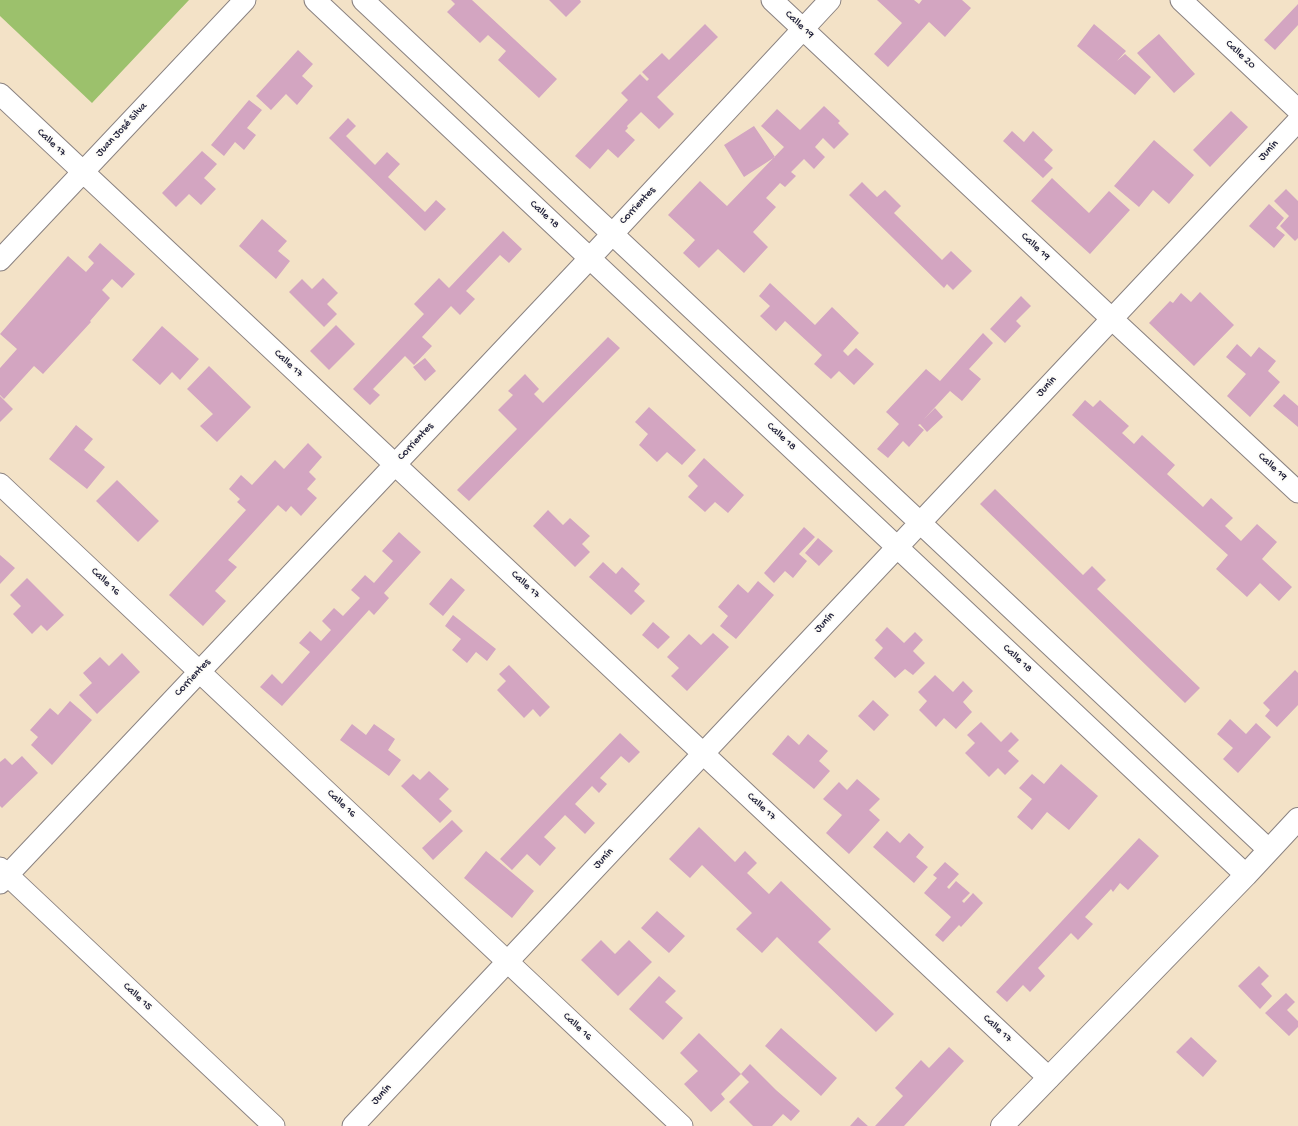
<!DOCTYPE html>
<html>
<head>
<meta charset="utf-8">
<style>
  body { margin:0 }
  canvas { display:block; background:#f3e2c7 }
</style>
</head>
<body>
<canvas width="1298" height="1126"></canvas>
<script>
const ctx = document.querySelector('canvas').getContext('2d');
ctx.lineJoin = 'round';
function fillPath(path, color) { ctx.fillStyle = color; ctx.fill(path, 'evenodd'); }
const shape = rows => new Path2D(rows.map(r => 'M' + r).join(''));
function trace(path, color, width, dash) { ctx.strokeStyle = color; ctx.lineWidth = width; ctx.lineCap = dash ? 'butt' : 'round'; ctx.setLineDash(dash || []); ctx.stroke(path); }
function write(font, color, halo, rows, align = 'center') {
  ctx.font = font + ' "Gochi Hand",sans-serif'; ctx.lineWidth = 3.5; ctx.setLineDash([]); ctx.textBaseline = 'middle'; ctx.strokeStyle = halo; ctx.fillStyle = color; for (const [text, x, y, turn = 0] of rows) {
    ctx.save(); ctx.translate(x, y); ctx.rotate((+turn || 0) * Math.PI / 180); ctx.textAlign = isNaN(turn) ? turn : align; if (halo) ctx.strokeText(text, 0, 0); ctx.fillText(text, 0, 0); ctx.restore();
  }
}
const green = shape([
  [0,0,189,0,92,103,0,16]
]);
const building = shape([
  [451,0,472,0,557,79,539,98,498,60,506,51,488,35,480,43,447,12,455,4],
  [549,0,580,0,581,2,566,17],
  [877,0,914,0,919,4,922,0,962,0,971,8,945,37,929,22,888,67,874,54,902,23],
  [1298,4,1298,25,1275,50,1264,40],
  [705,24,718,37,657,97,674,114,659,129,641,112,627,126,628,128,625,131,635,140,618,158,608,149,590,169,575,156,628,100,621,93,640,74,647,81,649,79,642,72,662,53,669,60],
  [1094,24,1126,51,1117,61,1125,54,1151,77,1135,95,1077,46],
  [1159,34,1195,74,1174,93,1137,53],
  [298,50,313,64,302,76,313,86,297,105,286,94,271,110,256,96],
  [249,100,262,110,247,128,256,135,244,150,235,142,224,156,211,145],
  [824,106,840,121,838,123,849,134,834,149,823,138,815,147,825,157,814,169,804,159,791,172,796,176,785,187,780,183,766,198,776,207,753,232,768,247,744,273,718,249,699,268,683,253,695,240,668,215,700,181,727,206,784,147,761,126,777,109,800,130],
  [1231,111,1248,127,1210,167,1193,150],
  [348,118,356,126,346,136,375,165,387,152,400,164,388,177,425,212,436,200,446,209,425,231,329,138],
  [754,126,775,157,744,177,724,145],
  [1012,131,1024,142,1033,131,1053,150,1044,160,1053,168,1043,178,1003,141],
  [1154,140,1194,175,1169,204,1153,190,1139,207,1114,186],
  [202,151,217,164,204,178,216,189,201,205,189,194,176,207,162,193],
  [1052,178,1089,213,1109,191,1130,210,1090,254,1031,201],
  [862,182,877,197,885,190,901,206,894,213,942,260,951,251,972,271,953,290,947,284,944,288,849,195],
  [1286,189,1298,201,1298,238,1295,241,1280,226,1289,216,1274,201],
  [1269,204,1284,218,1276,228,1285,235,1274,248,1249,226],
  [262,219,287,241,278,251,290,261,276,279,239,246],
  [503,231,522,249,509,263,500,255,466,291,475,299,460,315,451,306,422,337,432,346,414,365,405,356,373,389,380,395,370,405,353,389,424,314,414,304,439,278,449,288],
  [100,243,135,274,122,288,112,279,102,290,110,298,90,321,91,322,43,374,34,366,4,399,0,395,0,368,17,349,0,334,68,256,86,272,94,263,88,257],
  [323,278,338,293,327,304,337,314,324,327,289,292,302,279,312,289],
  [770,283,815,325,832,307,859,333,843,351,848,356,856,348,874,364,854,385,839,371,831,379,814,364,822,355,785,321,776,331,760,316,770,306,759,296],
  [1200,292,1234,325,1194,366,1149,323,1170,301,1173,303,1181,293,1191,302],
  [1021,296,1031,306,1016,321,1021,326,1005,343,990,329],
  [336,325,355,344,329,370,310,351],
  [162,326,199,359,180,380,172,372,160,385,132,360],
  [983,333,993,343,969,369,981,379,962,401,950,391,924,419,935,408,943,417,927,432,920,424,918,425,924,430,909,447,903,441,888,458,877,449,899,424,886,412,926,369,940,381],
  [608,337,620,348,469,501,457,490,517,429,498,410,513,395,508,391,525,374,539,389,534,394,543,403],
  [1237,344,1251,357,1259,347,1276,361,1268,371,1280,382,1250,417,1227,396,1246,374,1226,357],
  [425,358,436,371,425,381,413,367],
  [209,366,251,407,217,442,200,426,213,414,187,389],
  [1284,394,1298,406,1298,427,1273,406],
  [0,396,13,409,0,422],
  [1085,400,1093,407,1100,400,1129,426,1122,433,1134,444,1142,435,1175,465,1167,474,1203,507,1211,498,1233,518,1225,526,1241,541,1257,524,1277,542,1262,559,1292,587,1279,601,1260,583,1247,597,1216,569,1228,555,1072,415],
  [649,407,696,450,682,465,667,452,657,462,639,445,648,434,635,422],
  [76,425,93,439,84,450,105,467,87,489,49,459],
  [308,443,322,457,309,472,316,479,307,489,317,498,301,516,291,506,286,512,278,505,228,560,237,567,215,591,226,601,203,626,169,595,246,510,237,502,240,499,229,489,241,475,252,485,275,460,284,469],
  [704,458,744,495,728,513,715,502,705,512,688,497,698,486,688,476],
  [117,480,159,521,138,542,96,501],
  [995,489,1083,575,1092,566,1106,580,1097,589,1200,688,1185,703,980,504],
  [548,510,563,525,570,518,590,536,582,544,590,552,575,567,533,526],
  [804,527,815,537,799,554,807,561,793,578,785,571,774,583,764,573],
  [399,532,421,552,384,593,389,598,374,615,369,610,282,706,260,687,272,674,282,684,310,652,299,643,310,631,321,641,331,630,322,621,334,608,343,616,360,598,351,590,365,575,374,583,393,561,382,551],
  [818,538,833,551,819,566,805,553],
  [0,555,15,568,0,584],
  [603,562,616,574,622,567,640,584,634,591,645,601,631,615,589,577],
  [27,578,64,615,47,631,41,625,32,634,13,614,21,606,10,595],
  [451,578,465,590,443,616,429,604],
  [758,581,774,595,736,639,720,626,728,616,718,607,738,584,748,593],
  [453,615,496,649,487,661,476,652,467,663,452,650,461,639,445,626],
  [653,622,670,637,658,649,642,635],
  [887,627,904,643,915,632,923,640,913,651,925,663,913,675,905,669,895,678,874,658,883,648,875,640],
  [713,633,729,647,687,691,671,676,679,668,667,657,689,634,701,645],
  [122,653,140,672,97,714,79,695,92,683,83,673,100,657,109,666],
  [509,665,550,707,540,717,533,709,524,718,497,690,506,681,499,674],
  [1295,670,1298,673,1298,705,1277,727,1265,716,1270,710,1263,703],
  [935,675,953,692,963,681,973,691,963,702,972,712,956,729,944,718,936,727,919,710,927,701,918,692],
  [873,700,889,715,874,731,858,716],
  [70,701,92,720,52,765,31,745,38,737,30,730,50,708,58,715],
  [1230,719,1246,734,1256,723,1271,737,1238,773,1223,759,1233,748,1217,734],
  [981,722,1001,742,1011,732,1019,740,1008,751,1019,761,1005,775,998,768,989,777,965,753,975,743,967,735],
  [352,724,366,735,374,724,395,739,388,750,401,760,389,776,340,740],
  [620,733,640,752,629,763,621,756,600,778,607,784,599,793,592,786,575,804,595,823,585,834,565,815,544,837,556,848,540,866,527,854,512,870,500,859],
  [808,734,828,751,819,761,830,771,814,789,772,754,788,735,799,745],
  [22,756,38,773,2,808,0,806,0,762,5,758,12,765],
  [1061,764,1098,796,1069,830,1047,812,1032,830,1017,817,1032,799,1019,788,1032,774,1044,784],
  [429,771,449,789,439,799,452,811,440,823,401,786,413,774,420,780],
  [857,779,880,799,869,810,880,820,849,854,826,833,842,815,823,799,839,782,847,790],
  [452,820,463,831,433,860,422,848],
  [699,827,735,862,745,851,757,863,747,873,769,894,781,881,831,929,818,942,894,1014,876,1032,777,937,762,953,736,929,752,913,702,865,690,878,669,859],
  [887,831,900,843,909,833,924,847,916,857,928,867,914,883,873,847],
  [1139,838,1159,856,1128,890,1120,883,1113,892,1111,889,1085,917,1093,924,1078,940,1071,933,1038,968,1045,976,1030,992,1023,985,1007,1002,996,992],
  [486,851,534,891,512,918,464,878],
  [945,862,959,874,947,887,949,889,956,881,970,893,962,901,964,903,973,893,983,903,961,927,959,925,943,942,935,935,951,917,924,893,937,878,933,875],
  [657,911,685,936,669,953,641,928],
  [601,940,615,954,629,940,652,962,618,996,581,960],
  [1259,966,1269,976,1261,984,1272,996,1260,1009,1238,986],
  [659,976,676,991,665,1002,683,1018,663,1040,629,1009],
  [1286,993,1295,1002,1287,1010,1298,1021,1298,1027,1289,1036,1265,1013],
  [781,1028,837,1078,821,1096,765,1046],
  [699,1033,741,1074,721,1094,725,1099,711,1112,684,1084,698,1071,680,1053],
  [1191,1037,1217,1061,1203,1077,1176,1052],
  [949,1047,964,1061,904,1126,875,1126,903,1096,895,1088,921,1060,929,1068],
  [750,1064,776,1090,800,1111,791,1121,783,1114,772,1126,753,1126,729,1102,749,1082,741,1074],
  [858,1117,868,1126,850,1126]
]);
const street = shape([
  [315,0,1246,875],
  [363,0,1269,850],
  [772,0,1112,319,1298,492],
  [1181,0,1298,110],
  [0,94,1049,1078],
  [0,260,245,0],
  [0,484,682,1126],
  [0,868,274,1126],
  [0,883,590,258,830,0],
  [353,1126,1298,121]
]);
const secondary = shape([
  [1002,1126,1246,875,1298,819]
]);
const streetNames = [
  ["Calle 19",799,25,43],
  ["Calle 20",1240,55,43],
  ["Juan José Silva",122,130,-47],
  ["Calle 17",51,143,43],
  ["Junín",1269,151,-47],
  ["Corrientes",638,206,-47],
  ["Calle 18",544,215,43],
  ["Calle 19",1035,247,43],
  ["Calle 17",288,364,43],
  ["Junín",1047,387,-47],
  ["Calle 18",781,437,43],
  ["Corrientes",416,442,-47],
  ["Calle 19",1272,467,43],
  ["Calle 16",105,582,43],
  ["Calle 17",525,585,43],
  ["Junín",825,623,-47],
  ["Calle 18",1017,659,43],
  ["Corrientes",193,678,-47],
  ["Calle 16",341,804,43],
  ["Calle 17",761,807,43],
  ["Junín",604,859,-47],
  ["Calle 15",137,997,43],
  ["Calle 16",577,1027,43],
  ["Calle 17",997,1029,43],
  ["Junín",382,1095,-47]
];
fillPath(green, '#9cc16c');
fillPath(building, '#d3a5c1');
trace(street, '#8a8281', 23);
trace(secondary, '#8a8281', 24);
trace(street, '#fff', 21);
trace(secondary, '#fff', 22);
write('11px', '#22223b', '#fdfcf7', streetNames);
</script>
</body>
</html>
